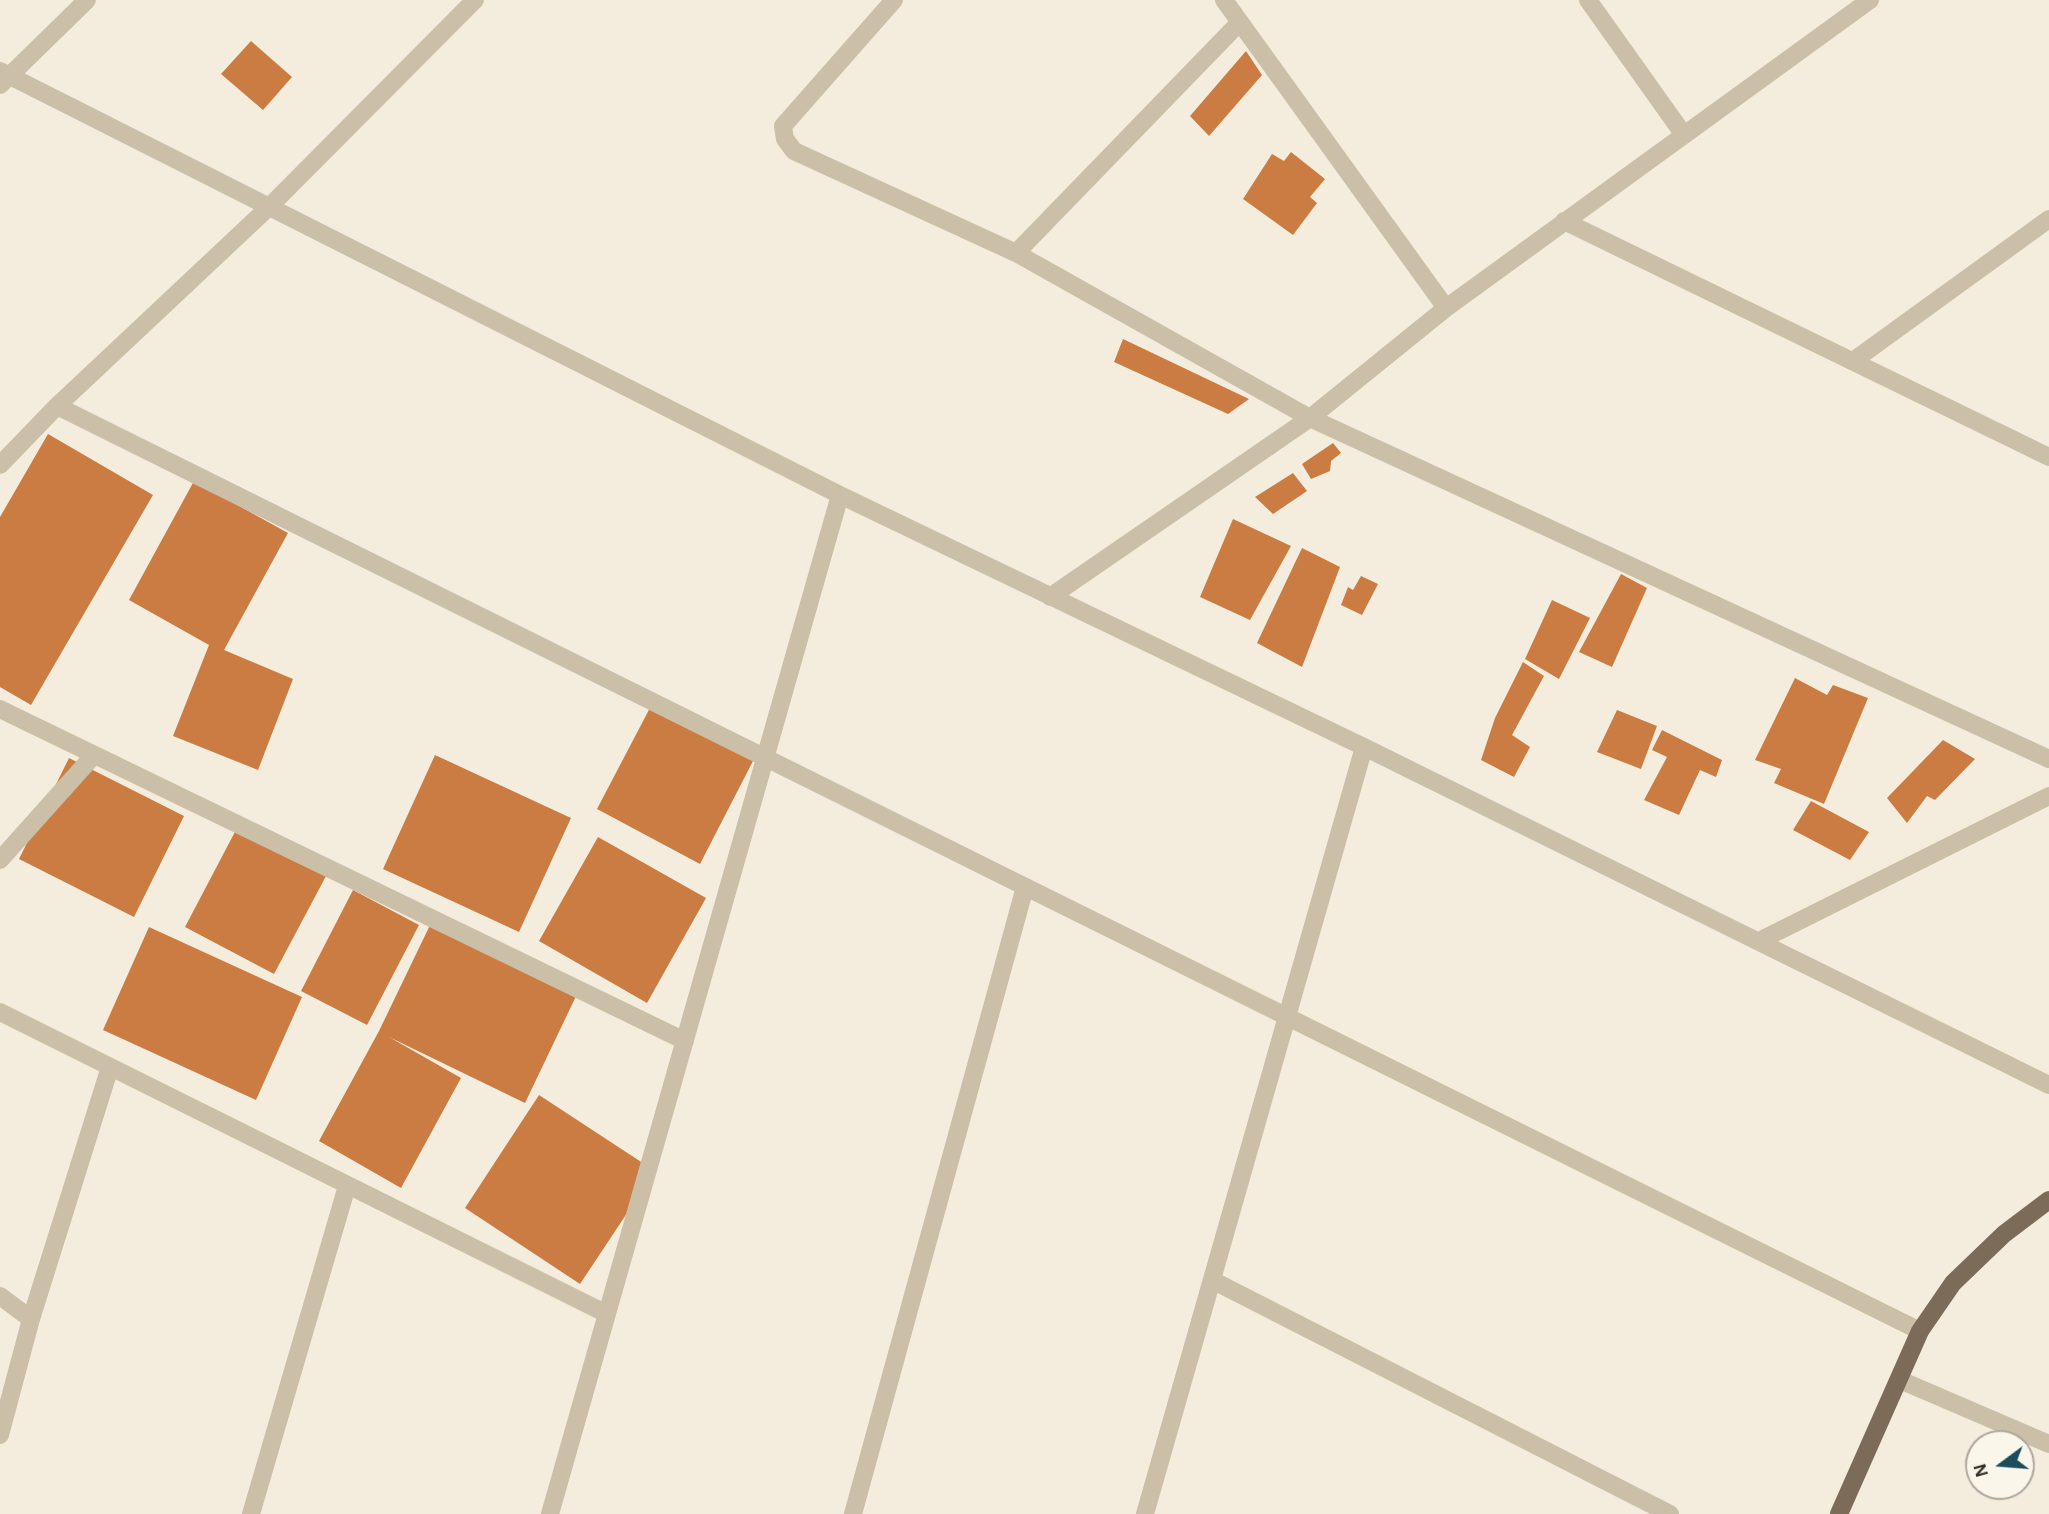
<!DOCTYPE html>
<html>
<head>
<meta charset="utf-8">
<style>
  body { margin:0 }
  #map { position:relative; width:2049px; height:1514px; overflow:hidden; background:#f4eddd; font-family:"Alegreya Sans",sans-serif }
  canvas { display:block }
  .north { position:absolute; left:1965px; top:1430px; width:70px; height:70px; box-sizing:border-box; background:#fbf6ea; border:2px solid #ada79d; border-radius:50%; rotate:254deg; font-size:19px; font-weight:700; line-height:28px; text-align:center; color:#393129 }
  .north::after { content:''; display:block; margin:auto; width:24px; height:32px; background:#1c4d5d; clip-path:polygon(50% 0,100% 100%,50% 72%,0 100%) }
</style>
</head>
<body>
<div id="map">
<canvas width="2049" height="1514"></canvas>
<div class="north">N</div>
</div>
<script>
const ctx = document.querySelector('canvas').getContext('2d');
ctx.lineJoin = 'round';
function fillPath(path, color) { ctx.fillStyle = color; ctx.fill(path, 'evenodd'); }
const shape = rows => new Path2D(rows.map(r => 'M' + r).join(''));
function trace(path, color, width, dash) { ctx.strokeStyle = color; ctx.lineWidth = width; ctx.lineCap = dash ? 'butt' : 'round'; ctx.setLineDash(dash || []); ctx.stroke(path); }
const building = shape([
  [251,41,292,77,263,110,221,74],
  [1246,51,1262,75,1209,136,1190,116],
  [1291,152,1325,179,1310,197,1317,203,1293,235,1243,199,1272,154,1284,161],
  [1123,339,1249,399,1228,414,1114,362],
  [48,434,153,495,31,705,0,687,0,517],
  [1333,443,1341,453,1331,461,1330,471,1311,479,1302,464],
  [1293,473,1307,491,1273,514,1255,497],
  [194,481,288,533,224,650,293,679,258,770,173,736,209,645,129,600],
  [1233,519,1291,546,1250,620,1200,597],
  [1302,548,1340,567,1302,667,1257,643],
  [1621,574,1647,588,1612,667,1579,652],
  [1361,576,1378,584,1362,615,1341,605,1348,587,1353,590],
  [1552,600,1590,618,1559,679,1525,659],
  [1523,662,1544,676,1512,735,1530,747,1514,777,1481,760,1495,718],
  [1795,678,1827,695,1833,685,1868,698,1824,804,1774,783,1781,769,1755,760],
  [652,704,754,759,700,864,597,809],
  [1617,710,1657,726,1641,769,1597,752],
  [1662,730,1722,760,1716,777,1700,770,1679,815,1644,800,1667,757,1652,750],
  [1943,740,1975,759,1935,800,1927,796,1907,823,1887,798],
  [435,755,571,818,519,932,383,869],
  [69,758,184,816,134,917,19,859],
  [1811,801,1869,832,1850,860,1793,830],
  [237,828,326,876,274,974,185,927],
  [598,837,706,898,647,1003,539,941],
  [353,890,419,925,367,1025,301,991],
  [432,921,578,992,525,1103,389,1037,461,1078,401,1188,319,1141,379,1031],
  [149,927,302,997,256,1100,103,1030],
  [539,1095,655,1171,580,1284,465,1208]
]);
const minor = shape([
  [894,0,783,126,785,139,794,151,1016,253,1310,418,2049,759],
  [1224,0,1446,308],
  [1588,0,1684,135],
  [0,71,840,495,1364,747,2049,1085],
  [0,85,87,0],
  [1564,221,2049,457],
  [1016,253,1240,22],
  [1853,361,2049,219],
  [57,406,1920,1331],
  [0,465,57,406,271,205,475,0],
  [1050,597,1310,418,1446,308,1870,0],
  [0,709,685,1041],
  [0,860,94,755],
  [1759,941,2049,796],
  [0,1012,607,1314],
  [1212,1280,1670,1514],
  [0,1296,31,1319],
  [1900,1380,2049,1444],
  [0,1435,31,1319,110,1067],
  [251,1514,347,1186],
  [550,1514,840,495],
  [853,1514,1025,887],
  [1145,1514,1364,747]
]);
const major = shape([
  [1839,1514,1920,1331,1953,1283,2004,1234,2049,1200]
]);
fillPath(building, '#cb7c43');
trace(minor, '#ccbfa8', 18);
trace(major, '#7c6b59', 18);
</script>
</body>
</html>
